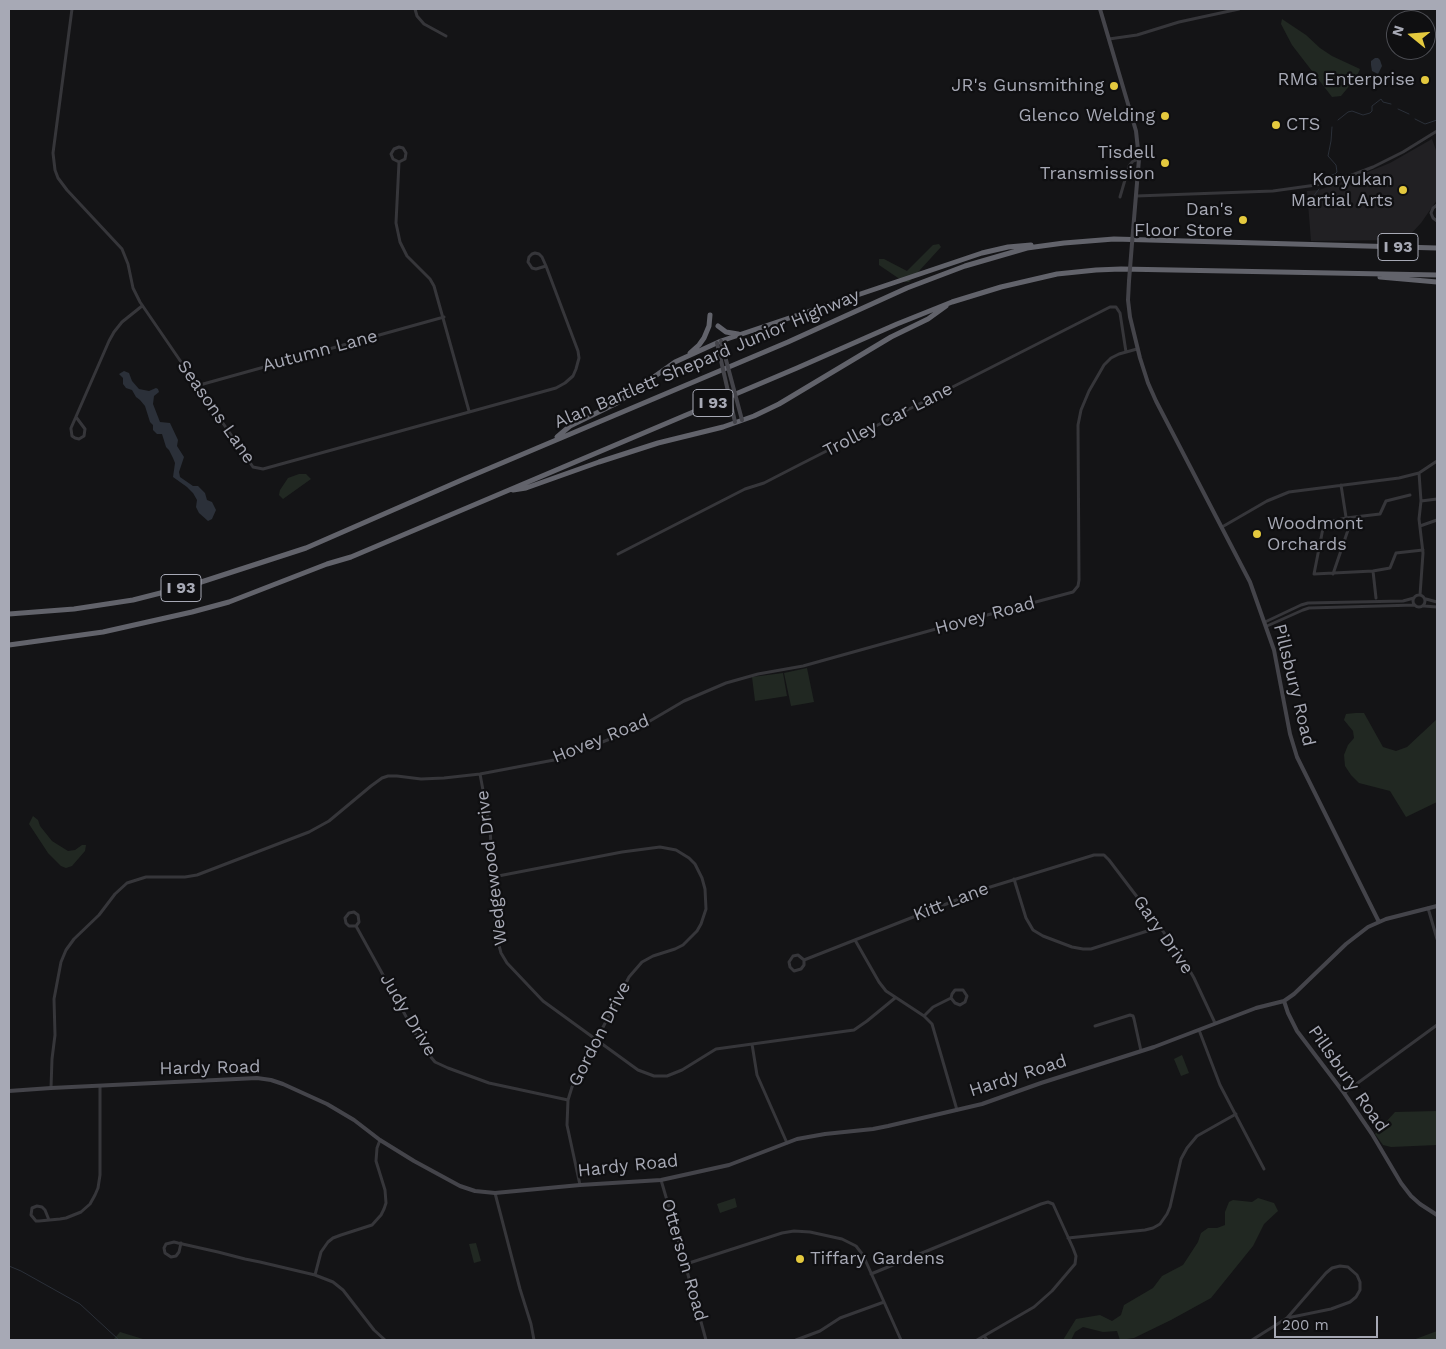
<!DOCTYPE html>
<html>
<head>
<meta charset="utf-8">
<style>
  body { margin:0 }
  #map { position:relative; width:1446px; height:1349px; overflow:hidden; background:#141416; font-family:"Work Sans",sans-serif }
  canvas { display:block }
  .frame { position:absolute; inset:0; border:10px solid #a7a9b5; pointer-events:none }
  .north { position:absolute; left:1386px; top:10px; width:50px; height:50px; box-sizing:border-box; background:#0f0f11; border:1px solid #4c4d53; border-radius:50%; rotate:287deg; font-size:14px; font-weight:700; line-height:20px; text-align:center; color:#a7a9b5 }
  .north::after { content:''; display:block; margin:auto; width:18px; height:22px; background:#e4c93e; clip-path:polygon(50% 0,100% 100%,50% 72%,0 100%) }
  .scale { position:absolute; left:1274px; top:1316px; width:104px; height:22px; box-sizing:border-box; border:2px solid #a7a9b5; border-top:0; padding-left:6px; font-size:15px; line-height:18px; white-space:nowrap; color:#a7a9b5; -webkit-text-stroke:4px #0f0f11; paint-order:stroke }
</style>
</head>
<body>
<div id="map">
<canvas width="1446" height="1349"></canvas>
<div class="frame"></div>
<div class="north">N</div>
<div class="scale">200 m</div>
</div>
<script>
const ctx = document.querySelector('canvas').getContext('2d');
ctx.lineJoin = 'round';
function fillPath(path, color) { ctx.fillStyle = color; ctx.fill(path, 'evenodd'); }
const shape = rows => new Path2D(rows.map(r => 'M' + r).join(''));
function trace(path, color, width, dash) { ctx.strokeStyle = color; ctx.lineWidth = width; ctx.lineCap = dash ? 'butt' : 'round'; ctx.setLineDash(dash || []); ctx.stroke(path); }
function write(font, color, halo, rows, align = 'center') {
  ctx.font = font + ' "Work Sans",sans-serif'; ctx.lineWidth = 4.5; ctx.setLineDash([]); ctx.textBaseline = 'middle'; ctx.strokeStyle = halo; ctx.fillStyle = color; for (const [text, x, y, turn = 0] of rows) {
    ctx.save(); ctx.translate(x, y); ctx.rotate((+turn || 0) * Math.PI / 180); ctx.textAlign = isNaN(turn) ? turn : align; if (halo) ctx.strokeText(text, 0, 0); ctx.fillText(text, 0, 0); ctx.restore();
  }
}
const built = shape([
  [1432,139,1437,153,1437,200,1421,223,1409,236,1401,240,1311,241,1307,191,1319,190,1348,180,1390,163]
]);
const green = shape([
  [1282,19,1306,35,1320,48,1332,56,1360,69,1356,78,1341,96,1332,97,1292,45,1281,24],
  [939,244,941,247,909,282,904,282,879,265,879,259,884,259,907,271,933,245],
  [299,474,306,474,311,479,283,499,279,495,280,490,288,478],
  [807,668,814,702,791,706,784,673],
  [783,673,787,696,755,701,752,677],
  [1356,713,1364,713,1383,747,1396,751,1407,747,1437,719,1437,802,1406,817,1390,791,1359,783,1351,775,1345,766,1344,755,1348,745,1354,738,1353,731,1344,720,1346,714],
  [33,816,38,820,40,826,52,841,68,851,75,850,82,845,86,845,85,851,72,866,66,868,61,866,48,853,29,824],
  [1182,1055,1189,1073,1181,1076,1174,1059],
  [1437,1111,1437,1145,1391,1147,1383,1145,1375,1134,1395,1112],
  [735,1198,737,1207,720,1213,717,1204],
  [1258,1198,1274,1203,1278,1211,1264,1224,1253,1246,1211,1298,1171,1320,1134,1338,1120,1340,1117,1331,1103,1332,1083,1327,1075,1332,1071,1340,1063,1340,1076,1319,1100,1315,1112,1321,1121,1315,1124,1305,1153,1288,1162,1276,1183,1265,1198,1242,1201,1233,1208,1228,1217,1228,1225,1225,1225,1212,1229,1202,1233,1200,1252,1202],
  [476,1243,481,1261,474,1263,469,1244],
  [1437,1331,1437,1340,1413,1340],
  [120,1332,143,1339,148,1340,113,1340]
]);
const water = shape([
  [1375,58,1378,58,1380,60,1382,66,1378,74,1372,71,1371,65,1371,61],
  [124,371,129,373,132,381,139,389,149,391,156,388,158,389,159,392,154,396,153,404,160,422,170,423,178,440,177,446,184,457,179,472,180,477,193,486,198,486,205,493,207,500,212,502,216,510,212,519,208,521,199,513,196,507,197,500,193,493,187,487,173,477,175,463,173,458,169,450,166,447,162,434,157,434,153,430,153,425,150,422,145,406,140,400,136,397,132,390,126,388,123,384,123,378,119,374]
]);
const stream = shape([
  [1398,109,1409,114],
  [1415,119,1425,124,1437,120],
  [1338,120,1348,112,1352,111,1363,115,1370,113,1372,111,1372,106,1381,99,1383,102,1391,104],
  [1318,181,1321,178,1335,174,1337,172,1336,165,1328,156,1331,141,1332,127],
  [1312,198,1319,189],
  [9,1266,21,1271,80,1304,119,1340]
]);
const street = shape([
  [72,9,53,153,55,170,58,178,67,190,122,249,128,264,133,288,140,302,253,467,263,469,556,388,565,383,573,376,576,369,579,358,578,351,546,266,542,257,539,254,535,253,532,254,529,257,528,262,532,268,536,269,546,266],
  [415,9,417,16,424,24,446,36],
  [1109,39,1137,35,1179,22,1239,9],
  [399,162,393,159,391,154,394,149,399,147,403,148,406,153,405,159,399,162,396,223,400,242,407,256,430,279,434,286,469,411],
  [1136,196,1273,191,1316,185,1347,177,1373,167,1403,152,1437,131],
  [1120,197,1129,166,1133,161,1139,159],
  [1437,205,1433,208,1431,213,1433,218,1437,221],
  [196,386,444,317],
  [76,417,85,429,84,436,79,439,75,438,72,436,71,429,71,428,109,341,114,332,122,322,142,306],
  [1419,473,1421,501,1419,519,1423,553,1420,595],
  [1410,495,1386,501,1380,514,1346,518,1324,523,1314,574,1373,571,1390,568,1396,553,1423,550],
  [1421,501,1437,499],
  [1420,526,1437,520],
  [1222,527,1267,501,1289,492,1399,478,1419,473,1437,461],
  [618,554,745,489,764,483,799,465,1110,307,1116,307,1120,313,1126,352],
  [1373,571,1376,598],
  [1333,574,1348,530,1341,485],
  '1413 601a6 6 0 1 1 12 0a6 6 0 1 1-12 0Z',
  [1426,599,1437,602],
  [1424,606,1437,607],
  [1265,622,1301,605,1308,603,1403,601,1414,598],
  [1267,626,1303,610,1309,608,1415,605],
  [480,774,490,828,496,934,501,953,507,963,543,1001,638,1070,654,1076,667,1076,682,1070,716,1049,854,1030,867,1021,895,998],
  [493,877,622,852,660,847,676,850,689,858,695,864,702,878,705,889,706,909,701,924,697,931,683,945,675,949,653,956,642,962,629,977,572,1087,568,1100,567,1125,580,1185],
  [1014,879,1026,918,1033,930,1043,936,1072,947,1083,949,1091,949,1160,927],
  [1428,908,1437,939],
  [356,926,349,926,346,923,345,918,349,913,354,912,358,915,359,922,356,926,419,1040,430,1056,435,1062,448,1068,489,1083,568,1100],
  [855,940,879,982,886,991,924,1016,932,1024,957,1110],
  [804,960,804,965,801,969,794,971,790,967,789,962,793,956,798,955,804,960,987,888,1094,855,1104,855,1109,860,1160,927,1186,964,1194,978,1215,1023],
  [924,1016,933,1007,951,998,952,994,955,990,963,990,967,996,965,1002,960,1005,955,1003,951,998],
  [1095,1026,1130,1015,1133,1016,1134,1019,1141,1051],
  [1199,1030,1220,1085,1264,1169],
  [752,1044,757,1075,787,1143],
  [51,1088,52,1059,55,1035,54,999,61,962,66,950,74,939,99,915,115,894,127,883,146,877,185,877,197,875,309,832,329,821,371,786,382,778,388,776,397,776,421,779,444,778,480,774,554,760,587,748,638,728,684,701,726,683,758,674,803,666,961,622,1073,592,1078,586,1079,580,1078,425,1081,410,1089,391,1104,365,1111,358,1119,354,1137,349],
  [1344,1093,1437,1025],
  [661,1180,674,1224,706,1340],
  [495,1193,520,1289,531,1324,534,1340],
  [49,1220,45,1210,42,1207,37,1206,32,1208,31,1215,36,1221,39,1221,60,1219,66,1218,81,1212,90,1204,95,1195,98,1188,100,1175,100,1086],
  [1068,1238,1145,1230,1153,1228,1160,1224,1167,1214,1170,1207,1181,1159,1187,1148,1197,1136,1236,1114],
  [181,1243,179,1252,176,1256,171,1257,165,1253,164,1248,166,1244,174,1242,178,1243,218,1252,245,1259,260,1262,315,1275,333,1282,343,1290,374,1330,385,1340],
  [686,1264,782,1233,794,1231,810,1232,842,1239,856,1246,863,1255,901,1340],
  [871,1274,1041,1204,1048,1202,1053,1204,1073,1248,1076,1256,1075,1264,1052,1291,1034,1307,977,1340],
  [315,1275,321,1252,328,1242,333,1238,341,1235,372,1225,381,1215,384,1209,386,1203,385,1190,376,1161,377,1148,380,1140],
  [984,1336,987,1340],
  [796,1340,820,1331,840,1318,884,1302],
  [1252,1340,1287,1318,1331,1309,1350,1302,1356,1297,1360,1290,1360,1282,1357,1275,1348,1267,1340,1266,1332,1268,1326,1273,1287,1318]
]);
const secondary = shape([
  [1100,9,1136,131,1139,159,1133,231],
  [1129,281,1128,300,1130,317,1140,358,1148,383,1156,401,1250,582,1274,650,1290,734,1297,757,1379,922],
  [1284,1001,1288,1013,1297,1031,1344,1093,1372,1134,1401,1183,1411,1196,1420,1204,1437,1215],
  [9,1091,51,1088,257,1078,271,1080,283,1084,327,1104,354,1120,380,1140,414,1161,460,1186,475,1191,495,1193,580,1185,661,1180,729,1165,797,1139,825,1134,873,1129,888,1126,982,1104,1041,1083,1154,1047,1256,1008,1284,1001,1294,994,1346,944,1368,927,1386,919,1437,906]
]);
const highway = shape([
  [1380,277,1437,282],
  [718,326,726,332,738,334],
  [690,353,699,345,704,338,709,326,710,315],
  [557,437,570,426,617,403,675,362,721,341,982,253,1008,247,1031,245],
  [513,490,526,488,599,462,658,443,723,427,754,416,779,404,891,337,928,319,946,306],
  [9,614,74,609,133,600,192,585,306,548,464,479,788,342,907,288,965,266,1027,248,1064,243,1114,239,1437,248],
  [9,645,103,632,192,612,229,602,327,564,351,557,797,368,897,324,952,302,1001,287,1057,274,1096,270,1121,269,1437,275]
]);
const secondaryBridge = shape([
  [1129,281,1133,231],
  [721,341,742,420],
  [717,343,735,422]
]);
const markers = [
  [1425,80,5,"#e4c93e"],
  [1114,86,5,"#e4c93e"],
  [1165,116,5,"#e4c93e"],
  [1276,125,5,"#e4c93e"],
  [1165,163,5,"#e4c93e"],
  [1403,190,5,"#e4c93e"],
  [1243,220,5,"#e4c93e"],
  [1257,534,5,"#e4c93e"],
  [800,1259,5,"#e4c93e"]
];
const shields = [
  [1398,247,40],
  [713,403,40],
  [181,588,40]
];
const shieldNames = [
  ["I 93",1398,247],
  ["I 93",713,403],
  ["I 93",181,588]
];
const poiNames = [
  ["RMG Enterprise",1415,80],
  ["JR's Gunsmithing",1104,86],
  ["Glenco Welding",1155,116],
  ["CTS",1286,125,"left"],
  ["Tisdell",1155,153],
  ["Transmission",1155,174],
  ["Koryukan",1393,180],
  ["Martial Arts",1393,201],
  ["Dan's",1233,210],
  ["Floor Store",1233,231],
  ["Woodmont",1267,524,"left"],
  ["Orchards",1267,545,"left"],
  ["Tiffary Gardens",810,1259,"left"]
];
const streetNames = [
  ["Autumn Lane",320,351,-15],
  ["Alan Bartlett Shepard Junior Highway",707,359,-23],
  ["Seasons Lane",216,412,55],
  ["Trolley Car Lane",888,420,-27],
  ["Hovey Road",985,616,-15],
  ["Pillsbury Road",1294,685,76],
  ["Hovey Road",601,739,-22],
  ["Wedgewood Drive",492,868,-97],
  ["Kitt Lane",951,902,-21],
  ["Gary Drive",1163,935,55],
  ["Judy Drive",408,1015,59],
  ["Gordon Drive",600,1034,-63],
  ["Hardy Road",210,1068,-1],
  ["Hardy Road",1018,1076,-18],
  ["Pillsbury Road",1348,1079,55],
  ["Hardy Road",628,1166,-6],
  ["Otterson Road",684,1260,74]
];
fillPath(built, '#212023');
fillPath(green, '#212822');
fillPath(water, '#2b3039');
trace(stream, '#2b3039', 1);
trace(street, '#36363a', 3);
trace(secondary, '#44444a', 4);
trace(highway, '#62636b', 5);
trace(secondaryBridge, '#44444a', 4);
for (const [x, y, r, color] of markers) { const dot = new Path2D(); dot.arc(x, y, r, 0, 2 * Math.PI); ctx.fillStyle = color; ctx.fill(dot); trace(dot, '#0f0f11', 2); }
for (const [x, y, w] of shields) { const box = new Path2D(); box.roundRect(x - w / 2, y - 13.5, w, 27, 4); ctx.fillStyle = '#0f0f11'; ctx.fill(box); trace(box, '#a7a9b5', 1); }
write('bold 16px', '#a7a9b5', null, shieldNames);
write('18px', '#a7a9b5', '#0f0f11', poiNames, 'right');
write('18px', '#a7a9b5', '#0f0f11', streetNames);
</script>
</body>
</html>
